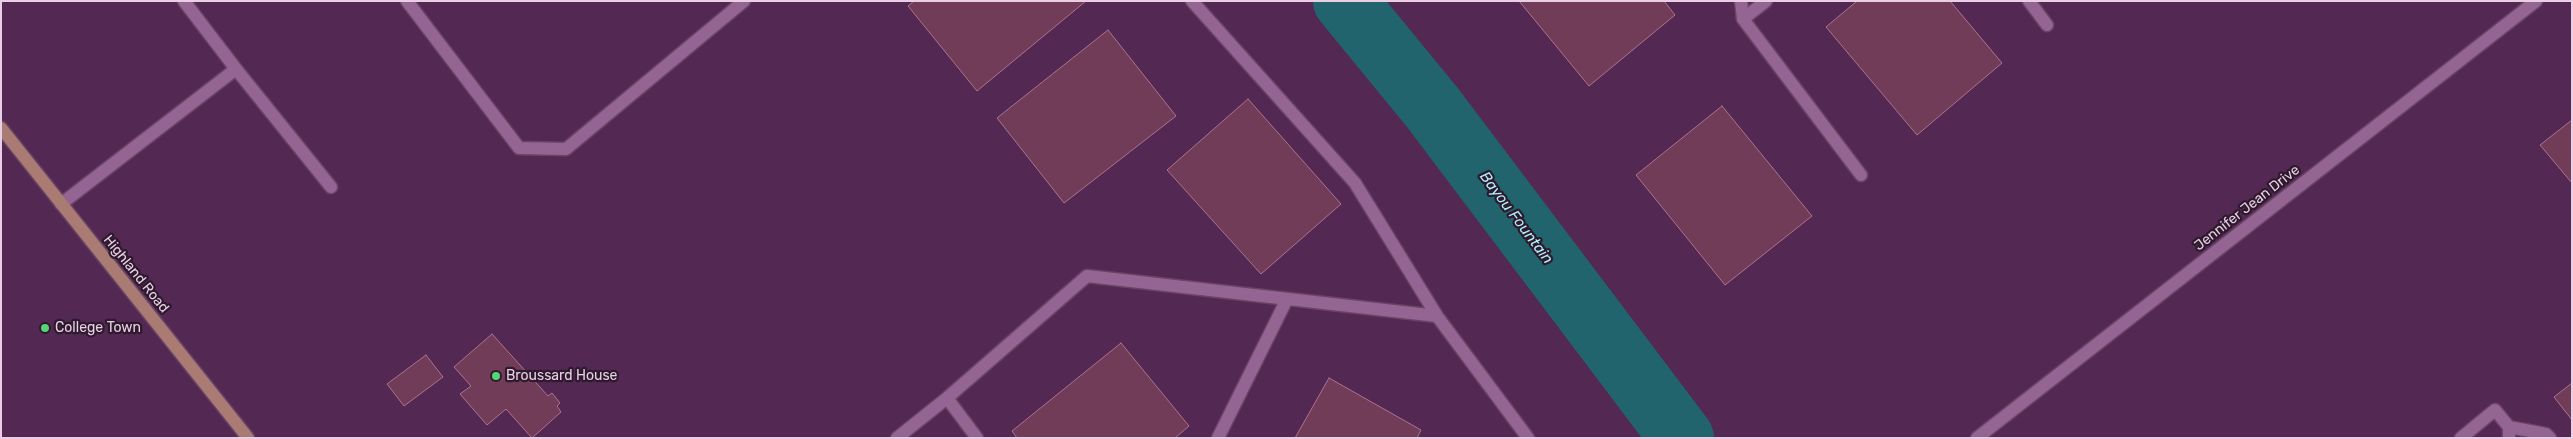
<!DOCTYPE html>
<html>
<head>
<meta charset="utf-8">
<style>
  body { margin:0 }
  #map { position:relative; width:2573px; height:439px; overflow:hidden; background:#532852; font-family:Rubik,sans-serif }
  canvas { display:block }
  .frame { position:absolute; inset:0; border:2px solid #e9cee6; pointer-events:none }
</style>
</head>
<body>
<div id="map">
<canvas width="2573" height="439"></canvas>
<div class="frame"></div>
</div>
<script>
const ctx = document.querySelector('canvas').getContext('2d');
ctx.lineJoin = 'round';
const shape = rows => new Path2D(rows.map(r => 'M' + r).join(''));
function trace(path, color, width, dash) { ctx.strokeStyle = color; ctx.lineWidth = width; ctx.lineCap = dash ? 'butt' : 'round'; ctx.setLineDash(dash || []); ctx.stroke(path); }
function fillPath(path, color) { ctx.fillStyle = color; ctx.fill(path, 'evenodd'); }
function write(font, color, halo, rows, align = 'center') {
  ctx.font = font + ' Rubik,sans-serif'; ctx.lineWidth = 4.5; ctx.setLineDash([]); ctx.textBaseline = 'middle'; ctx.strokeStyle = halo; ctx.fillStyle = color; for (const [text, x, y, turn = 0] of rows) {
    ctx.save(); ctx.translate(x, y); ctx.rotate((+turn || 0) * Math.PI / 180); ctx.textAlign = isNaN(turn) ? turn : align; if (halo) ctx.strokeText(text, 0, 0); ctx.fillText(text, 0, 0); ctx.restore();
  }
}
const river = shape([
  [1345,1,1432,107,1682,438]
]);
const building = shape([
  [914,1,1086,1,977,91,908,6,914,1],
  [1519,1,1664,1,1675,15,1589,86,1519,1],
  [1857,1,1950,1,2002,63,1917,135,1826,27,1857,1],
  [1108,30,1176,116,1064,203,997,118,1108,30],
  [1248,99,1341,204,1261,274,1167,170,1248,99],
  [1722,106,1812,216,1725,285,1636,175,1722,106],
  [2572,120,2572,183,2540,145,2572,120],
  [492,334,548,396,552,393,560,403,557,406,561,412,532,438,506,409,487,425,460,394,471,386,454,367,492,334],
  [1121,343,1189,426,1175,438,1017,438,1012,431,1121,343],
  [426,355,443,377,404,406,387,384,426,355],
  [1329,378,1421,430,1417,438,1295,438,1329,378],
  [2572,383,2572,420,2554,397,2572,383]
]);
const lane = shape([
  [184,1,236,69],
  [61,204,236,69,331,187],
  [2509,427,2546,434,2550,438],
  [2461,438,2495,410,2509,427,2509,438]
]);
const street = shape([
  [407,1,519,148,566,149,744,1],
  [1192,1,1355,183,1437,316,1528,438],
  [1741,1,1743,19,1861,175],
  [2029,1,2047,25],
  [1743,19,1766,1],
  [947,398,977,438],
  [897,438,947,398,1087,276,1437,316],
  [1218,438,1287,299],
  [1977,438,2536,1]
]);
const secondary = shape([
  [1,128,248,438]
]);
const markers = [
  [45,328,5,"#53d673"],
  [496,376,5,"#53d673"]
];
const streetNames = [
  ["Jennifer Jean Drive",2247,208,-38],
  ["Highland Road",136,274,51]
];
const poiNames = [
  ["College Town",55,328],
  ["Broussard House",506,376]
];
const waterNames = [
  ["Bayou Fountain",1516,218,53]
];
trace(river, '#22646d', 64);
fillPath(building, '#713c58');
trace(building, '#af7290', 1);
trace(lane, '#694467', 15);
trace(street, '#694467', 15);
trace(secondary, '#694467', 15);
trace(lane, '#946592', 12);
trace(street, '#946592', 12);
trace(secondary, '#a97b72', 12);
for (const [x, y, r, color] of markers) { const dot = new Path2D(); dot.arc(x, y, r, 0, 2 * Math.PI); ctx.fillStyle = color; ctx.fill(dot); trace(dot, '#2e1a2d', 2); }
write('14px', '#e9cee6', '#2e1a2d', streetNames);
write('14px', '#e9cee6', '#2e1a2d', poiNames, 'left');
write('italic 15px', '#aef0fb', '#2e1a2d', waterNames);
</script>
</body>
</html>
